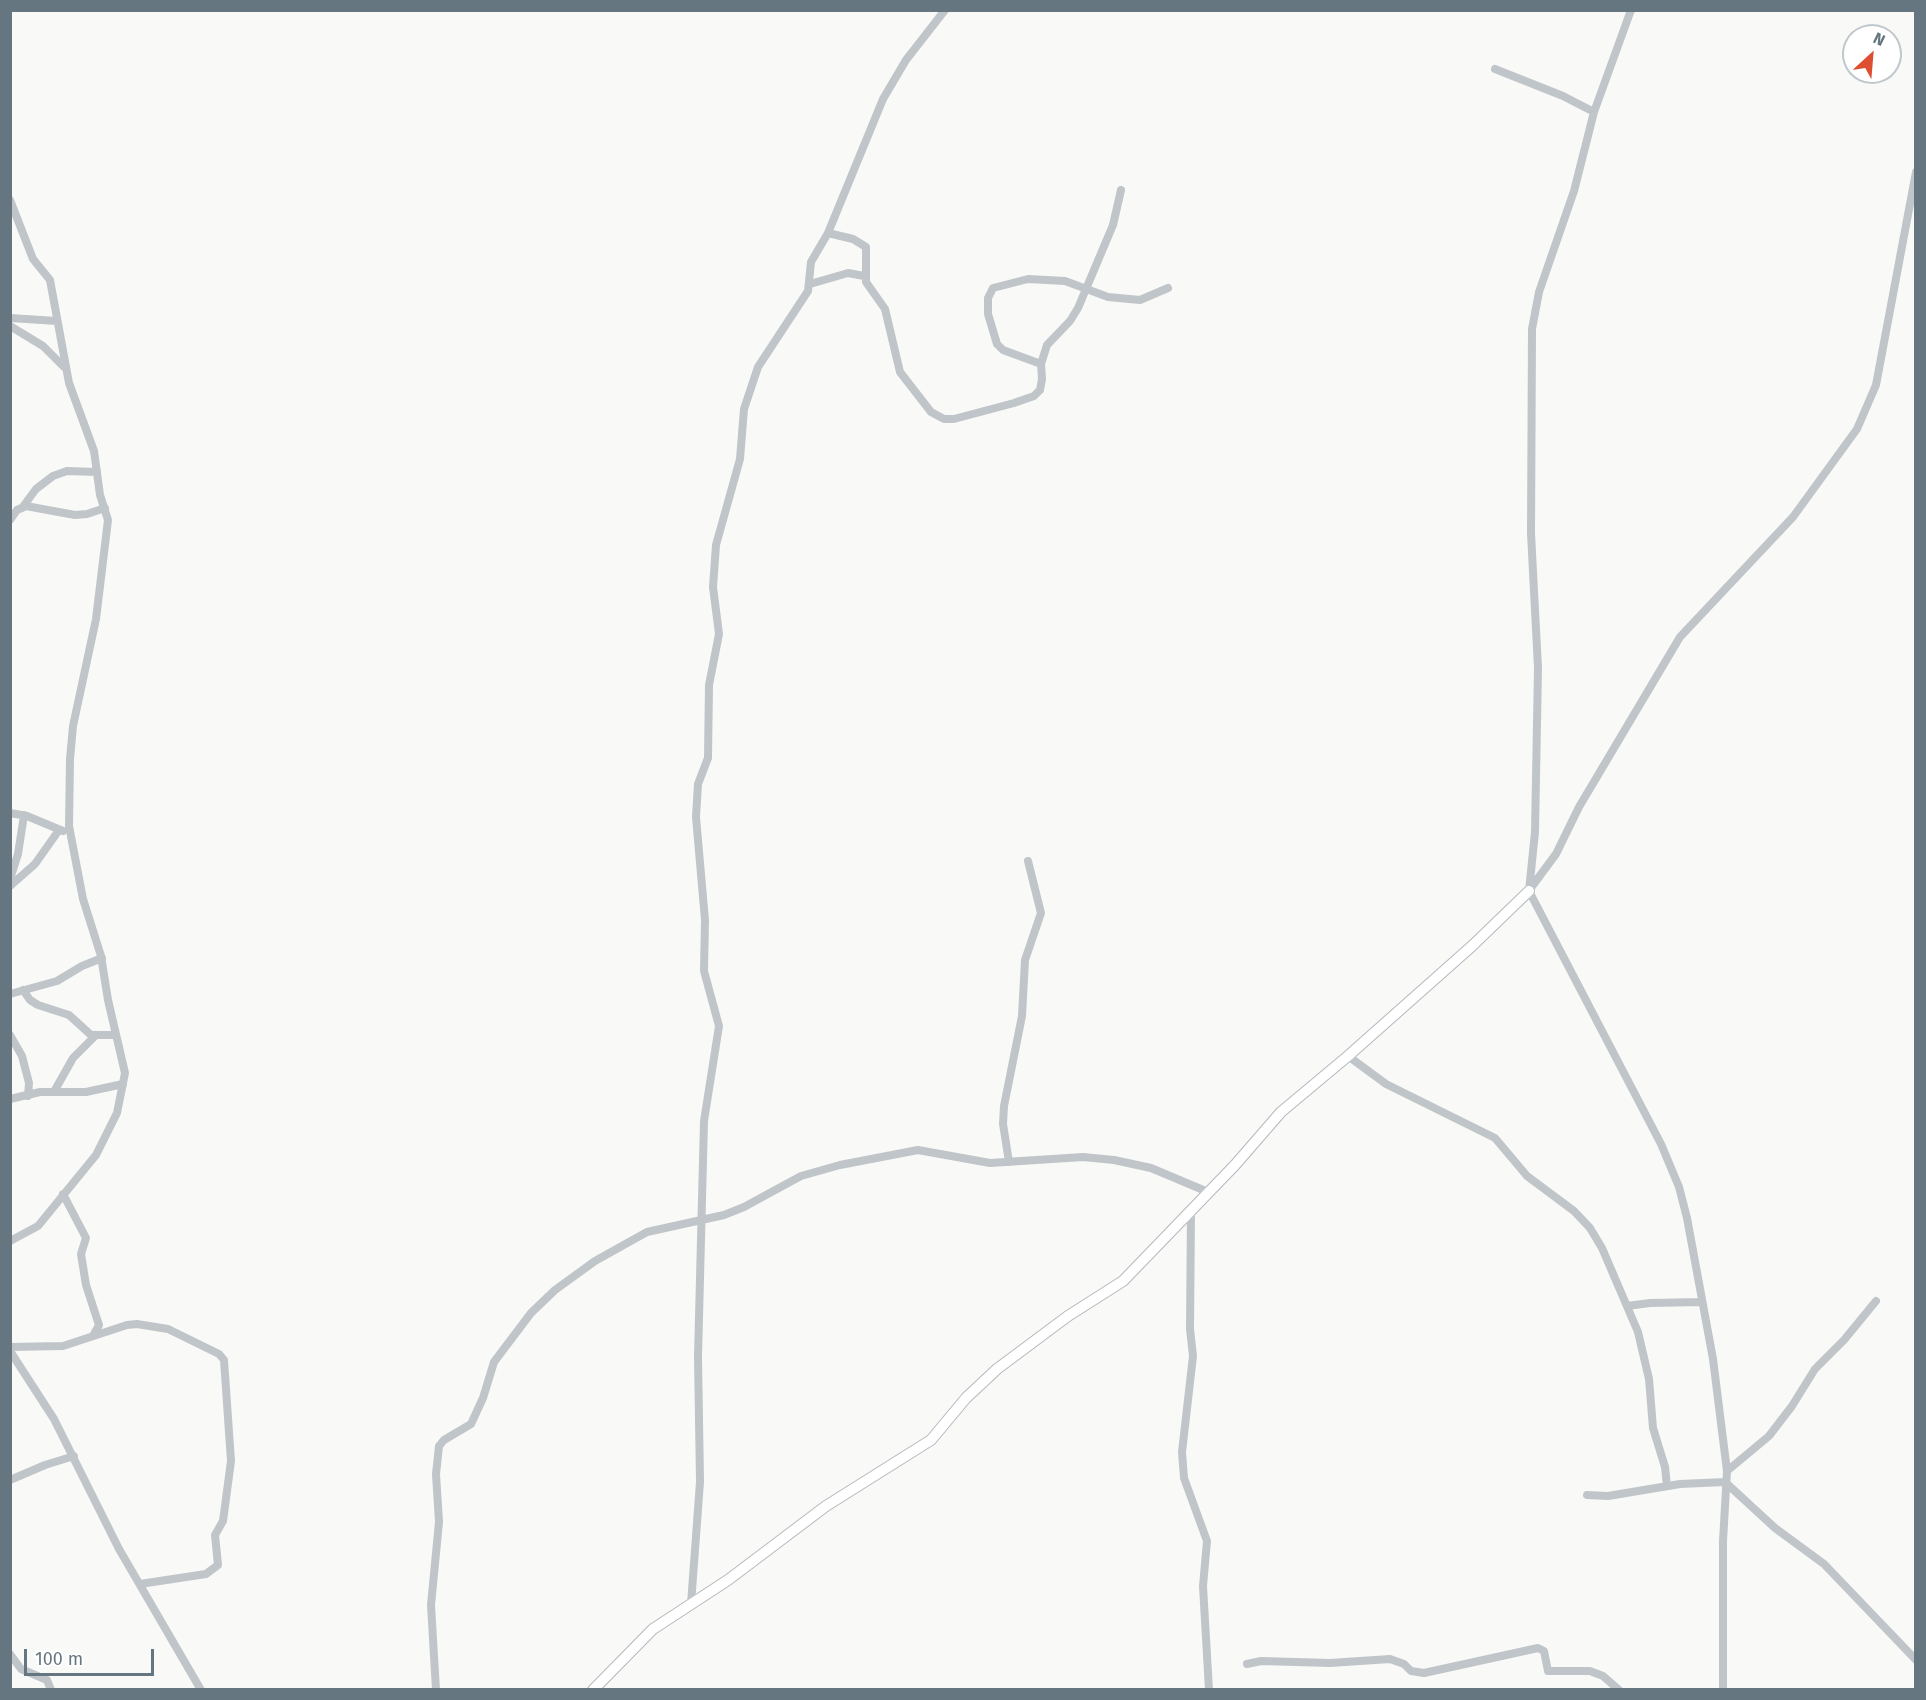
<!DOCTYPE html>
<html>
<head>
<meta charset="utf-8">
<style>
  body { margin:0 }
  #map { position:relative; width:1926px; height:1700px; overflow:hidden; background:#f9f9f7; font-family:"Fira Sans",sans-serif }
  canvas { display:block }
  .frame { position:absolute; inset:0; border:12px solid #657681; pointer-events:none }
  .north { position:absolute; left:1842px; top:24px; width:60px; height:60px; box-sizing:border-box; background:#fff; border:2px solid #c1c8cd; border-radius:50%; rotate:26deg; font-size:16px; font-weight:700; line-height:24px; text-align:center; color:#657681 }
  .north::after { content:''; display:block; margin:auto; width:21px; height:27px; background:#de4e31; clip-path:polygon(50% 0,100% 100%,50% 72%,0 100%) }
  .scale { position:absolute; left:24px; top:1649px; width:130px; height:27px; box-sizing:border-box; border:3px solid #657681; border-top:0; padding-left:8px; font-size:18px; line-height:21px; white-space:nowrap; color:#657681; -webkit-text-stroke:4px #fff; paint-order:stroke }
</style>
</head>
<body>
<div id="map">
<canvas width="1926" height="1700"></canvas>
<div class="frame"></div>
<div class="north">N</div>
<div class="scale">100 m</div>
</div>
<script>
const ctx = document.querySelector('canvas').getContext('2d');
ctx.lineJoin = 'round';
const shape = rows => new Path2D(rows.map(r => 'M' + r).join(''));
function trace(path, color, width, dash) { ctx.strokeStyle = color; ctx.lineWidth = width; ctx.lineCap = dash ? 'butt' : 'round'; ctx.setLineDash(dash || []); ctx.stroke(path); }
const minor = shape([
  [1631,10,1594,112,1574,191,1539,292,1532,329,1531,533,1538,668,1535,832,1529,891,1661,1144,1679,1187,1687,1218,1713,1359,1727,1471,1723,1541,1723,1690],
  [1495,69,1563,96,1594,112],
  [10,200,33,259,50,280,69,383,94,451,100,495,108,520,96,619,73,726,70,759,69,826,83,899,101,956,108,1000,125,1073,117,1113,96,1155,38,1226,10,1241],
  [828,233,853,239,866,247,866,282,885,309,900,372,931,412,944,419,954,419,1014,403,1034,396,1040,390,1042,379,1041,364,1047,345,1070,321,1078,308,1113,225,1121,190],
  [810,284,848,273,864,276],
  [10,318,57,321],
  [10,326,43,346,64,367],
  [1041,364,1003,350,997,344,988,314,988,298,993,288,1028,279,1065,281,1108,297,1140,300,1168,288],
  [22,508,36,489,53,476,67,471,97,472],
  [10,520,17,510,26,506,75,515,87,514,105,508],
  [10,813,27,816,63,831],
  [10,879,18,854,24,815],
  [10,886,35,864,59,830],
  [1530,889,1556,854,1579,807,1680,637,1793,517,1857,429,1876,385,1916,172],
  [23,990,30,1000,38,1005,69,1015,91,1035,116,1035],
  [10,994,57,981,82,966,102,958],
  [10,1035,22,1056,29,1083,28,1096],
  [1348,1056,1386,1084,1495,1138,1527,1176,1574,1211,1590,1228,1602,1248,1638,1332,1649,1379,1653,1428,1665,1467,1667,1486],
  [55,1090,73,1058,96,1035],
  [10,1099,40,1092,86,1092,123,1084],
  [1009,1162,1003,1124,1004,1106,1022,1016,1025,960,1041,913,1028,861],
  [63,1194,86,1238,81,1254,86,1285,99,1325,93,1336],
  [1191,1210,1190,1329,1193,1356,1182,1452,1184,1478,1207,1541,1203,1586,1209,1690],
  [1627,1306,1650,1303,1702,1302],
  [10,1347,63,1346,127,1325,137,1324,168,1329,219,1354,224,1360,231,1461,223,1521,215,1535,218,1565,206,1574,140,1584],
  [10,1351,54,1419,119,1549,201,1690],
  [1727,1471,1769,1436,1792,1406,1815,1369,1844,1340,1876,1301],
  [10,1480,45,1465,74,1456],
  [1587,1495,1608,1496,1680,1484,1725,1482,1775,1528,1824,1564,1916,1660],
  [691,1604,700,1482,698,1357,704,1121,719,1026,704,971,705,920,696,817,698,784,708,758,709,685,719,634,713,587,716,545,740,459,744,409,758,367,808,291,811,262,828,233,883,99,906,60,945,10],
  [10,1654,21,1669,47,1680,51,1690],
  [1247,1664,1261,1661,1330,1663,1390,1659,1404,1664,1411,1671,1424,1673,1538,1648,1544,1651,1548,1671,1590,1671,1603,1676,1619,1690],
  [436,1690,431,1605,439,1522,436,1474,439,1446,444,1440,471,1424,483,1398,494,1362,531,1313,555,1290,595,1261,647,1232,724,1215,744,1207,801,1176,840,1165,918,1150,990,1163,1083,1157,1114,1160,1151,1168,1208,1192]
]);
const secondary = shape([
  [593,1690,653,1629,728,1580,826,1506,931,1440,966,1398,997,1369,1068,1316,1123,1281,1235,1165,1281,1112,1348,1056,1472,946,1529,891]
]);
trace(secondary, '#b3b9bd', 12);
trace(minor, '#c0c5c9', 8);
trace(secondary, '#fff', 10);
</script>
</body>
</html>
